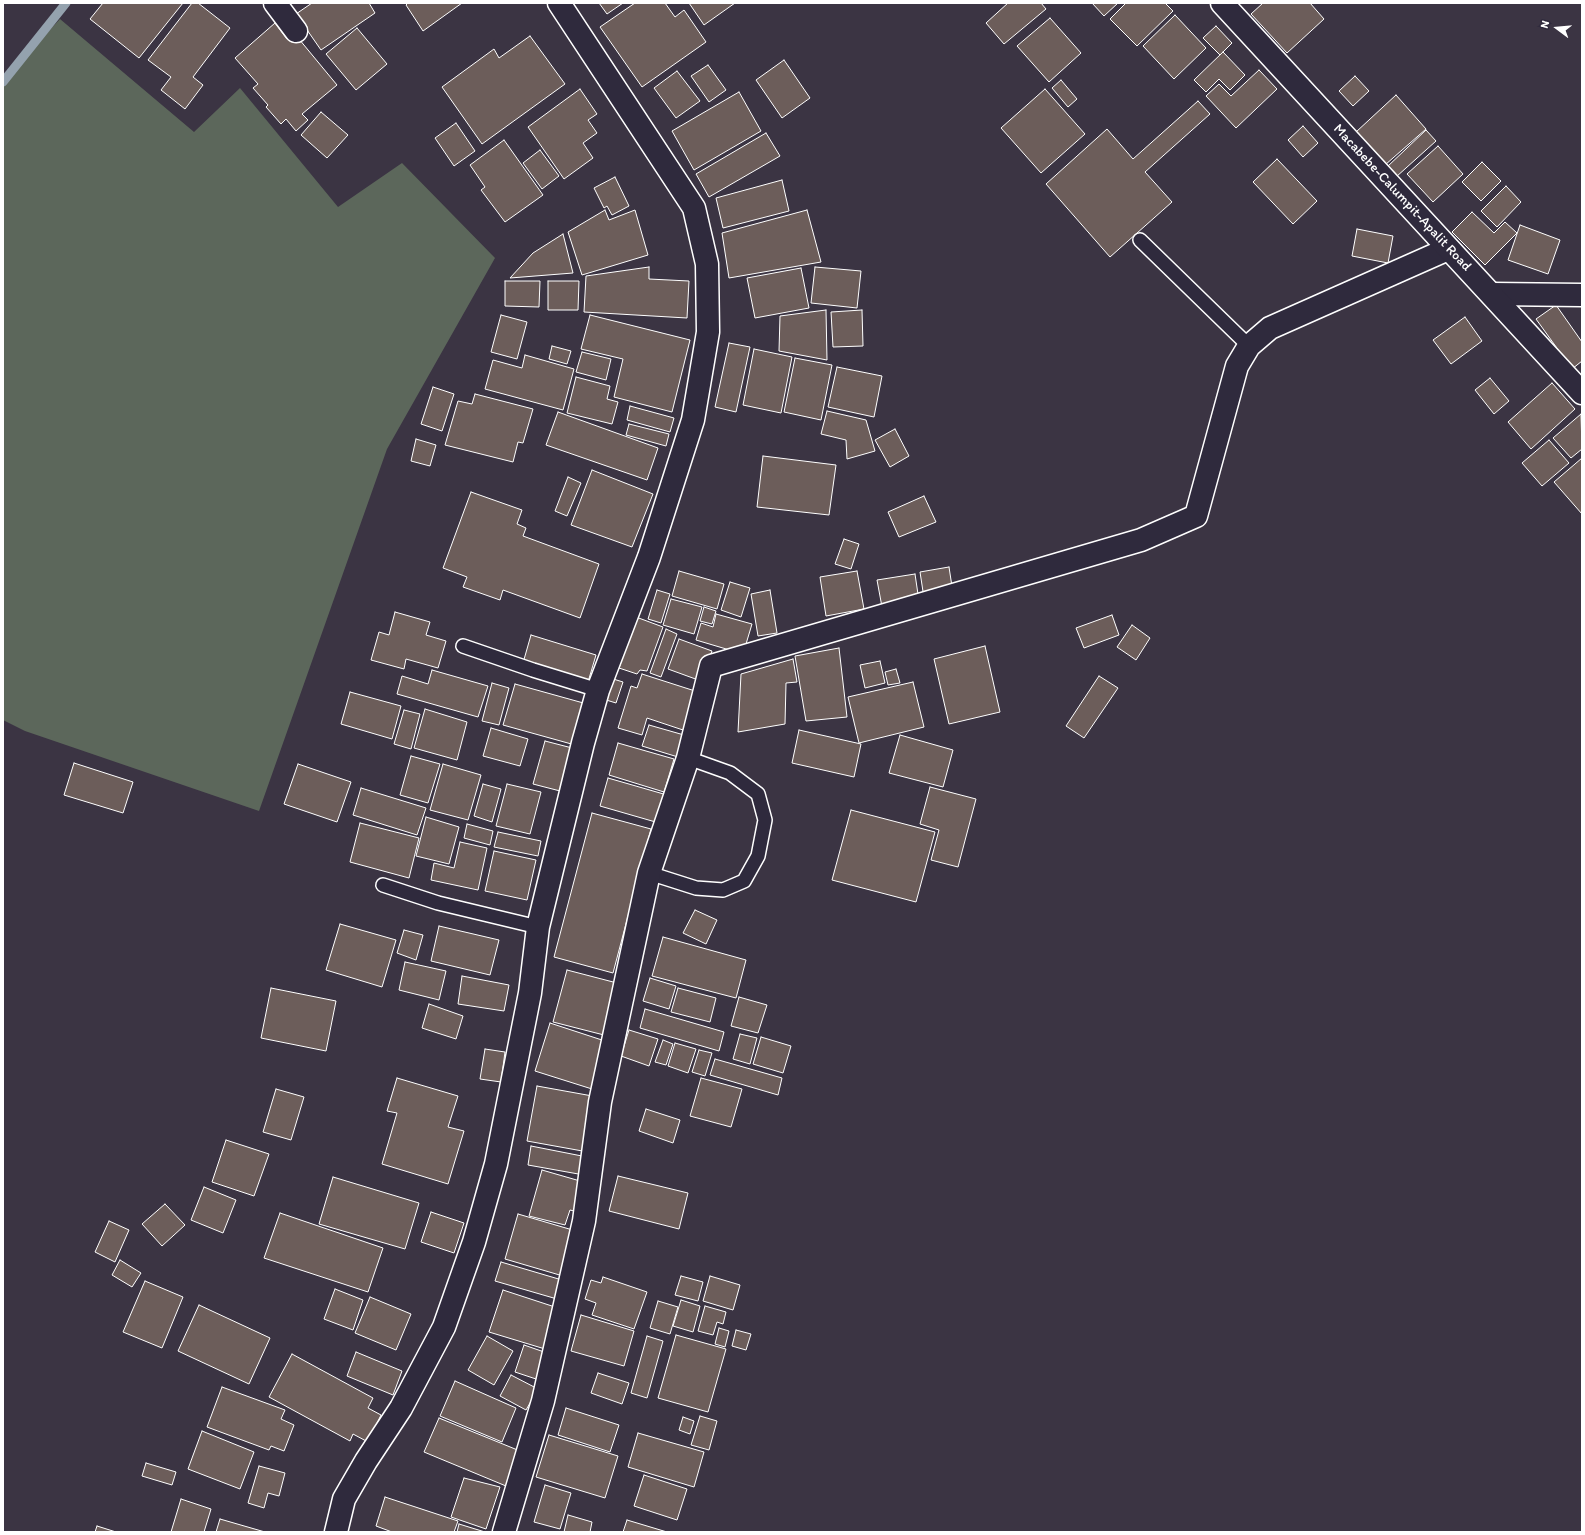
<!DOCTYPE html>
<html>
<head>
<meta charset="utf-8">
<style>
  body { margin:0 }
  #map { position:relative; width:1585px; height:1535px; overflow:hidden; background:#3b3443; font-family:Itim,sans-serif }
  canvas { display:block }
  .frame { position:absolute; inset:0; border:4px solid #fff; pointer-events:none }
  .north { position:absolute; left:1537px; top:8px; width:40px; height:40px; -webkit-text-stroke:3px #2f2a3d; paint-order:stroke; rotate:286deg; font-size:11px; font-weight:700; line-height:16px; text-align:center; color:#fff }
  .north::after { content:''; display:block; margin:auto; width:14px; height:18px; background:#fff; clip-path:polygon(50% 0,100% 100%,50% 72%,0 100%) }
</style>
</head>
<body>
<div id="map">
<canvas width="1585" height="1535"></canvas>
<div class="frame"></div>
<div class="north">N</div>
</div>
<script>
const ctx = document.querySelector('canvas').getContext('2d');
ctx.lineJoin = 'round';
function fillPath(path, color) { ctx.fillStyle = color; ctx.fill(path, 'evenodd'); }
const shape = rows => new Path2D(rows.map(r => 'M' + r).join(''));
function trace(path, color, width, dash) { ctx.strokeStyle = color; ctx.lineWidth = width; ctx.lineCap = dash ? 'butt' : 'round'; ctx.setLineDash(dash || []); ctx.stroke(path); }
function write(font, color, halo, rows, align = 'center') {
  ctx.font = font + ' Itim,sans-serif'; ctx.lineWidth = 3.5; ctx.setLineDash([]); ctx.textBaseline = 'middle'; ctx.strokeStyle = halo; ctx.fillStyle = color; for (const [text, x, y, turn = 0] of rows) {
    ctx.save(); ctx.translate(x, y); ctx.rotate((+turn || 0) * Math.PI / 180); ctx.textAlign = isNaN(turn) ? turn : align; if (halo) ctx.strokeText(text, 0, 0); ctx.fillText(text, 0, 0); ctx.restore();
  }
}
const green = shape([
  [60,19,194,132,240,88,338,207,402,163,495,258,387,449,259,811,25,731,3,720,3,80]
]);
const stream = shape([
  [3,82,66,3]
]);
const building = shape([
  [103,3,183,3,139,58,90,19,103,3],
  [192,3,198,3,230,28,193,77,203,85,185,109,161,90,171,77,148,60,192,3],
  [312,3,369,3,375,13,321,50,296,14,312,3],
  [408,3,462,3,423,31,406,5,408,3],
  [599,3,623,3,607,14,599,3],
  [635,3,665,3,675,17,684,10,706,42,642,87,600,27,635,3],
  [689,3,735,3,704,25,689,3],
  [1008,3,1041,3,1046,9,1004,44,986,23,1008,3],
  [1092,3,1118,3,1104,16,1092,3],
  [1126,3,1165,3,1173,11,1137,46,1110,19,1126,3],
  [1263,3,1310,3,1324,19,1287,53,1251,14,1263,3],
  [1175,15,1206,48,1174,79,1143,46,1175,15],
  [1050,18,1081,53,1049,82,1017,46,1050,18],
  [275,23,287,39,294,33,337,85,302,114,308,120,296,131,286,119,281,124,266,107,268,105,253,88,258,84,235,58,275,23],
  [1216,26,1232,43,1220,55,1203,38,1216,26],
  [357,28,387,64,356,90,326,54,357,28],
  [530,36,565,84,482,144,442,87,494,49,499,58,530,36],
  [1223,52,1245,75,1230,90,1219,79,1206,92,1194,80,1223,52],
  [784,60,810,98,782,118,756,80,784,60],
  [708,65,726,90,709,102,691,76,708,65],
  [1259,70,1277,89,1236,128,1206,96,1219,84,1231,96,1259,70],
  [677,71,700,101,676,118,654,88,677,71],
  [1355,76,1369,91,1353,106,1339,91,1355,76],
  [1061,80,1077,99,1068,107,1052,88,1061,80],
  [580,89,597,114,588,120,597,133,583,143,593,158,564,179,528,127,580,89],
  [1045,89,1085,134,1041,173,1001,128,1045,89],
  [739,92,761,131,694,170,672,131,739,92],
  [1396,95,1426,129,1385,165,1356,132,1396,95],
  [1198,101,1210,114,1145,172,1172,202,1110,257,1046,184,1107,129,1133,159,1198,101],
  [321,112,348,135,327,158,301,135,321,112],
  [456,123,475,151,454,166,435,138,456,123],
  [1303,126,1318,143,1303,157,1288,140,1303,126],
  [1426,130,1436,141,1396,177,1387,167,1426,130],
  [766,133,780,156,709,197,696,174,766,133],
  [504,140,543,195,505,222,481,190,485,187,470,165,504,140],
  [1438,146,1463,174,1433,202,1407,174,1438,146],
  [540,150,559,176,542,189,523,163,540,150],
  [1277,159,1317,201,1293,224,1253,182,1277,159],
  [1482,162,1501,181,1481,201,1462,182,1482,162],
  [615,177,629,206,612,215,607,206,604,208,594,188,615,177],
  [782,180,789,211,723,228,716,198,782,180],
  [1506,186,1521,202,1497,227,1481,211,1506,186],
  [605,210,609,220,635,210,648,255,582,275,568,232,605,210],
  [807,210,821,262,729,278,722,233,807,210],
  [1472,212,1494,233,1505,222,1517,233,1485,265,1452,232,1472,212],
  [1520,225,1560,240,1548,274,1508,260,1520,225],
  [1357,229,1393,236,1388,263,1352,256,1357,229],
  [563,234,573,273,510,278,533,253,563,234],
  [649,267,649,279,689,281,687,318,584,312,586,276,649,267],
  [815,267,861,271,857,308,811,303,815,267],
  [801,268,809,308,755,318,747,278,801,268],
  [505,281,540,281,539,307,505,306,505,281],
  [548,281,579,281,578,310,548,310,548,281],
  [1556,305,1582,342,1582,361,1572,369,1536,319,1556,305],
  [826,310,827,360,779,351,780,316,826,310],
  [862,310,863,346,833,347,831,312,862,310],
  [501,315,527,322,517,359,491,352,501,315],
  [590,315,690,340,672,412,614,397,623,359,581,349,590,315],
  [1465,317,1482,341,1451,364,1433,340,1465,317],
  [729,343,750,347,736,412,715,407,729,343],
  [552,346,571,351,567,364,549,359,552,346],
  [754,349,792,357,781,413,743,405,754,349],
  [582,352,611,359,606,380,576,372,582,352],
  [525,355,574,369,563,410,485,389,493,360,522,368,525,355],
  [795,358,832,365,821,420,784,412,795,358],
  [837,367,882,376,874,417,828,407,837,367],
  [576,377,610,386,607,399,618,402,612,424,567,413,576,377],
  [1490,378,1509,401,1494,414,1475,390,1490,378],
  [1552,383,1575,409,1531,449,1508,422,1552,383],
  [433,387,454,394,442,431,421,424,433,387],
  [475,394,533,409,523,443,518,442,513,462,445,445,458,401,472,404,475,394],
  [630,406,674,418,670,432,627,420,630,406],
  [827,411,866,420,875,451,847,459,846,440,821,434,827,411],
  [558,412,658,448,647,480,546,445,558,412],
  [1581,414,1582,449,1571,458,1553,438,1581,414],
  [629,424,669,434,666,446,626,435,629,424],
  [895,429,909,456,890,467,875,440,895,429],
  [416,439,436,445,430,466,411,461,416,439],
  [1549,440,1569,463,1542,486,1522,463,1549,440],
  [763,456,836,465,829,515,757,507,763,456],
  [1582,458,1582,514,1554,482,1582,458],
  [592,470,653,494,632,547,571,525,592,470],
  [568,477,581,483,567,516,555,511,568,477],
  [471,492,522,510,517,524,526,528,523,536,599,564,580,618,503,590,500,600,463,587,467,577,443,568,471,492],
  [924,496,936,522,899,537,888,512,924,496],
  [844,539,859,544,851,569,835,564,844,539],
  [949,567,953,593,924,598,920,572,949,567],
  [679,571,724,584,717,609,672,596,679,571],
  [857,571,864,609,826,616,820,577,857,571],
  [915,574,919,601,882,607,877,580,915,574],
  [730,582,750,588,741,617,721,610,730,582],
  [657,590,670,594,661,623,648,619,657,590],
  [770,590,777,633,758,636,751,594,770,590],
  [671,599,702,607,694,634,663,625,671,599],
  [704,607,716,611,712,624,700,621,704,607],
  [395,612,430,622,426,635,446,641,438,668,406,659,404,669,371,660,379,632,389,635,395,612],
  [716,614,752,624,743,654,696,640,701,623,713,627,716,614],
  [1112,615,1119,635,1084,648,1076,628,1112,615],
  [636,617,663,627,647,671,640,670,637,674,619,668,636,617],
  [1132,625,1150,638,1136,660,1117,647,1132,625],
  [666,629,677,634,661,677,650,673,666,629],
  [531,635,596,655,588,682,523,663,531,635],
  [679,639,712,651,701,681,668,669,679,639],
  [985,646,1000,712,949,724,934,659,985,646],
  [839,648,847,717,806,721,795,656,839,648],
  [793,659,797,682,786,683,785,724,738,732,741,674,793,659],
  [880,661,885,683,865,688,860,665,880,661],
  [896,669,900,683,888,685,885,672,896,669],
  [432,670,488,686,478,717,397,694,402,676,428,684,432,670],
  [642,674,695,691,683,730,647,718,642,735,618,728,631,686,637,688,642,674],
  [1099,676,1118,688,1084,738,1066,726,1099,676],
  [610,678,623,682,616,703,603,699,610,678],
  [913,682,924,727,859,743,848,697,913,682],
  [492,683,509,688,499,725,482,721,492,683],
  [515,684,587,704,575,745,503,725,515,684],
  [350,692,401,706,392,739,341,724,350,692],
  [425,709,467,722,457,760,414,748,425,709],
  [404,710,420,714,411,749,394,744,404,710],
  [649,725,684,735,678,757,642,746,649,725],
  [491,728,528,739,520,766,483,756,491,728],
  [799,730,861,744,854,777,792,763,799,730],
  [900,735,953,750,943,787,889,773,900,735],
  [545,741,576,749,564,792,533,784,545,741],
  [618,743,674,759,664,792,609,775,618,743],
  [411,756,440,764,428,803,400,795,411,756],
  [74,763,133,782,123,813,64,795,74,763],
  [298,764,351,782,337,822,284,804,298,764],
  [443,764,481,775,468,820,430,810,443,764],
  [608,778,667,795,659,823,600,806,608,778],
  [483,784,501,789,492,822,474,816,483,784],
  [507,784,541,792,530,834,496,826,507,784],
  [930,787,976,799,958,867,931,860,939,830,920,824,930,787],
  [361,788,426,808,417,835,353,815,361,788],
  [851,810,935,832,916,902,832,880,851,810],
  [592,813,651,829,613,973,554,957,592,813],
  [426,817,459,827,449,864,416,856,426,817],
  [360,823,419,838,409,878,350,862,360,823],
  [467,824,493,831,490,845,464,838,467,824],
  [498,832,541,841,538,856,494,847,498,832],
  [460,842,487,848,478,890,431,880,434,863,454,868,460,842],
  [494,851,536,860,527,900,485,891,494,851],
  [695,910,717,920,706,944,683,933,695,910],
  [340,924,396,940,382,987,326,970,340,924],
  [439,926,499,940,490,975,431,961,439,926],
  [404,930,423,935,416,960,397,953,404,930],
  [663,937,746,960,736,998,652,976,663,937],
  [405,962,446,971,439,1000,399,990,405,962],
  [567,970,617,983,604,1035,553,1022,567,970],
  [462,976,509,985,504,1011,458,1004,462,976],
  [650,978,676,986,669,1009,643,1001,650,978],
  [271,988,336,1001,326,1051,261,1038,271,988],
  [678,988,716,998,710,1022,671,1012,678,988],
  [739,997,767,1005,758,1033,731,1026,739,997],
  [429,1004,463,1016,456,1039,422,1028,429,1004],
  [645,1009,724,1032,719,1051,640,1028,645,1009],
  [550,1023,608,1042,592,1089,535,1071,550,1023],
  [629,1030,658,1039,649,1066,621,1056,629,1030],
  [740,1034,757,1038,750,1064,733,1059,740,1034],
  [761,1037,791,1046,783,1073,753,1064,761,1037],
  [663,1040,673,1044,666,1065,655,1062,663,1040],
  [675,1043,696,1049,688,1073,668,1066,675,1043],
  [485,1049,505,1052,501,1082,480,1079,485,1049],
  [699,1050,712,1053,705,1076,692,1072,699,1050],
  [715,1059,782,1078,778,1095,710,1075,715,1059],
  [397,1078,458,1096,448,1127,464,1131,448,1184,382,1164,397,1113,387,1111,397,1078],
  [701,1078,742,1089,731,1127,690,1116,701,1078],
  [537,1086,598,1097,588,1152,527,1141,537,1086],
  [276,1089,304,1097,291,1140,263,1132,276,1089],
  [646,1109,680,1120,673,1143,639,1131,646,1109],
  [226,1140,269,1154,254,1196,212,1182,226,1140],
  [531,1146,587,1157,584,1175,528,1165,531,1146],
  [542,1170,587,1183,578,1212,570,1210,565,1225,529,1216,542,1170],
  [618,1176,688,1193,679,1229,609,1211,618,1176],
  [333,1177,419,1203,405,1249,319,1224,333,1177],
  [204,1187,236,1200,223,1233,191,1220,204,1187],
  [165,1204,185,1225,162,1246,142,1224,165,1204],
  [431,1212,464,1223,454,1253,421,1242,431,1212],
  [280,1213,383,1248,368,1292,264,1258,280,1213],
  [518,1214,576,1231,563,1276,505,1259,518,1214],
  [109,1221,129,1230,115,1262,95,1252,109,1221],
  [120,1260,141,1273,132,1287,112,1275,120,1260],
  [501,1262,562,1280,557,1299,495,1281,501,1262],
  [681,1276,703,1282,698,1301,675,1295,681,1276],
  [710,1276,740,1285,733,1310,703,1301,710,1276],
  [603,1277,647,1292,634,1329,592,1315,596,1303,585,1299,591,1280,601,1283,603,1277],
  [145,1281,183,1297,162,1348,123,1332,145,1281],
  [335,1289,363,1300,353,1330,324,1319,335,1289],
  [503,1290,558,1308,545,1349,489,1332,503,1290],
  [370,1297,411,1314,396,1350,355,1333,370,1297],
  [681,1300,700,1306,693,1332,673,1326,681,1300],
  [658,1301,678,1307,670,1334,650,1328,658,1301],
  [199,1305,270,1338,249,1384,178,1351,199,1305],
  [705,1306,726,1312,723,1324,717,1322,713,1335,698,1331,705,1306],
  [581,1315,634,1331,624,1366,571,1351,581,1315],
  [719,1328,729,1331,725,1347,715,1344,719,1328],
  [736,1330,751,1334,746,1350,732,1346,736,1330],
  [676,1335,726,1349,708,1412,658,1398,676,1335],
  [487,1336,513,1351,494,1385,468,1370,487,1336],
  [647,1336,663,1341,647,1398,631,1393,647,1336],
  [524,1345,547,1353,539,1380,515,1372,524,1345],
  [356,1352,402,1371,393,1395,347,1376,356,1352],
  [292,1354,373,1398,368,1408,381,1415,368,1442,353,1434,350,1441,269,1397,292,1354],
  [598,1373,629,1383,622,1404,591,1393,598,1373],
  [511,1375,538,1389,526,1410,500,1396,511,1375],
  [455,1381,516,1408,502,1442,440,1416,455,1381],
  [222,1387,285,1410,281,1419,294,1425,284,1451,271,1446,269,1450,207,1427,222,1387],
  [566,1408,619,1425,610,1452,558,1435,566,1408],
  [700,1416,717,1421,709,1450,691,1445,700,1416],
  [683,1417,694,1421,690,1434,679,1430,683,1417],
  [439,1418,520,1451,506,1486,424,1452,439,1418],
  [202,1431,254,1452,240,1489,188,1469,202,1431],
  [638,1433,704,1452,694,1487,628,1467,638,1433],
  [549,1435,618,1456,605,1498,536,1477,549,1435],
  [146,1463,176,1472,172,1485,142,1476,146,1463],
  [259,1466,285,1473,279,1496,268,1493,264,1508,248,1503,259,1466],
  [644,1475,687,1489,677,1520,634,1506,644,1475],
  [464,1478,500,1487,486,1529,451,1517,464,1478],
  [545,1485,571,1493,560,1529,534,1522,545,1485],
  [385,1497,458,1521,454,1532,392,1532,376,1526,385,1497],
  [181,1499,211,1509,204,1532,171,1532,181,1499],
  [568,1515,592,1522,590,1532,564,1532,568,1515],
  [220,1519,265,1532,216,1532,220,1519],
  [627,1520,667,1532,623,1532,627,1520],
  [459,1524,485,1532,457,1532,459,1524],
  [97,1526,116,1532,95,1532,97,1526]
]);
const lane = shape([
  [1140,240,1249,346],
  [463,646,533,670,598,690],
  [649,873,696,888,723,890,744,881,758,856,765,820,758,794,730,773,688,758],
  [383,885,438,903,538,927]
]);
const street = shape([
  [275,3,296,31],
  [1492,294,1582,295],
  [336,1532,344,1499,366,1461,401,1408,444,1327,474,1242,496,1164,530,993,538,927,583,743,598,690,649,557,693,420,708,332,707,264,694,208,559,3],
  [504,1532,543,1401,584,1221,600,1102,649,873,688,758,711,666,1141,540,1196,516,1237,366,1249,346,1270,328,1448,249]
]);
const secondary = shape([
  [1222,3,1582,393]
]);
const streetNames = [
  ["Macabebe-Calumpit-Apalit Road",1402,198,47]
];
fillPath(green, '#5c675b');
trace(stream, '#94a2ae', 9);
fillPath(building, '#6c5d5a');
trace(building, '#fff', 1);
trace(lane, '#fff', 16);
trace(street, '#fff', 25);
trace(secondary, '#fff', 25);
trace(lane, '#2f2a3d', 13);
trace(street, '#2f2a3d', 22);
trace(secondary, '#2f2a3d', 22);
write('14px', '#fff', '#2f2a3d', streetNames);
</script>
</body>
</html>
